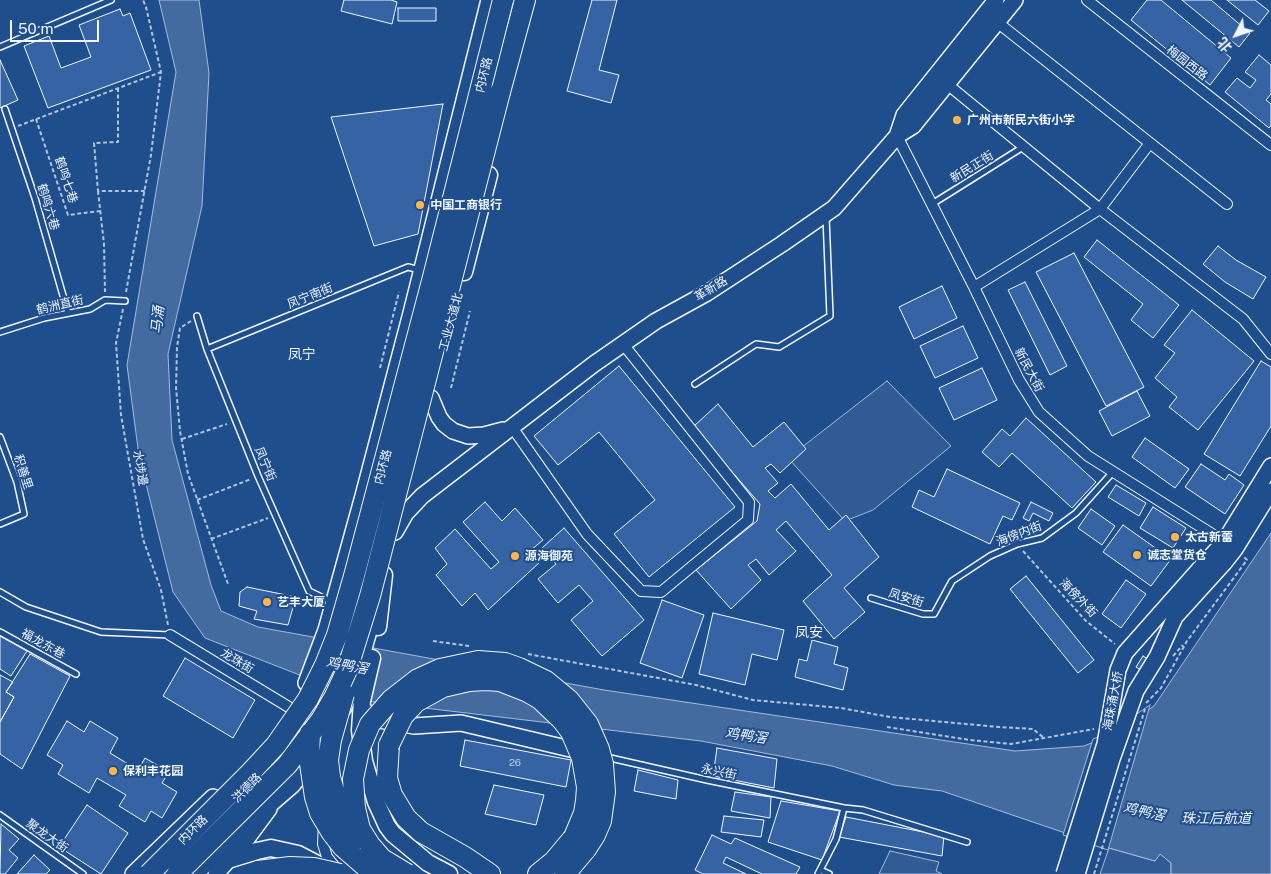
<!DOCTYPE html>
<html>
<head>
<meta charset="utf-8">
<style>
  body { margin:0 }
  #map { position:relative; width:1271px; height:874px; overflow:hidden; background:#1f4e8c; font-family:"Public Sans","Noto Sans SC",sans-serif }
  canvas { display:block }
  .north { position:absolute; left:1211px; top:10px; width:50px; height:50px; -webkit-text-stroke:4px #1f4e8c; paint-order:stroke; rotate:229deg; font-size:14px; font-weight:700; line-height:20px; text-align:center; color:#f2f6ff }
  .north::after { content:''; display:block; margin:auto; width:18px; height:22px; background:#f2f6ff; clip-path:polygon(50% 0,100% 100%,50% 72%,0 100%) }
  .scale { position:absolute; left:10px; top:20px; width:89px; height:22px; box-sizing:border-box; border:2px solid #f2f6ff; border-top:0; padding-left:6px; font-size:15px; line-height:18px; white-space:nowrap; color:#f2f6ff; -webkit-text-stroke:4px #1f4e8c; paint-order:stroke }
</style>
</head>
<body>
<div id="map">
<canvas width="1271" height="874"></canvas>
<div class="north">北</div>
<div class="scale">50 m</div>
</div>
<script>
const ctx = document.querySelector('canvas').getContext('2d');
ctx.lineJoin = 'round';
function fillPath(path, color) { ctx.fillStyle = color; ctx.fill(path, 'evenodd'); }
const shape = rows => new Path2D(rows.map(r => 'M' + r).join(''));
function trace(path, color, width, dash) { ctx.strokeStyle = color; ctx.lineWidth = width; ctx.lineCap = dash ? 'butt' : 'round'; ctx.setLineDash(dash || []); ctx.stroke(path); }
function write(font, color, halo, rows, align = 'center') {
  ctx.font = font + ' "Public Sans","Noto Sans SC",sans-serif'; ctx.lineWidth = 4; ctx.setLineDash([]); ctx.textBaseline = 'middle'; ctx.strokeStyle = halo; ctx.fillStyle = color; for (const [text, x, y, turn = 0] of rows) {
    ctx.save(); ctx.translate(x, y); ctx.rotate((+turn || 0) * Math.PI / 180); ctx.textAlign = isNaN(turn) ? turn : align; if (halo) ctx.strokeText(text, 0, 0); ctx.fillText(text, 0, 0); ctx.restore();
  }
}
const built = shape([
  [887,381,951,446,873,510,845,521,788,458,887,381],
  [1109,848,1155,861,1160,853,1171,863,1171,874,1100,874,1109,848],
  [890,851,939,862,936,871,942,874,879,874,890,851]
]);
const water = shape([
  [159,0,199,0,209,73,202,206,168,354,172,440,211,585,221,611,258,627,604,690,1015,751,1084,746,1111,735,1154,706,1271,533,1271,874,1171,874,1171,863,1160,854,1155,861,1109,848,942,791,894,785,832,766,701,741,366,701,205,638,173,592,139,456,127,365,176,72,159,0]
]);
const pier = shape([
  [1150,705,1108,850,1063,835,1093,739,1110,732,1150,705]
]);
const building = shape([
  [344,0,391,0,397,2,392,24,341,11,344,0],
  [592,0,617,0,599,70,619,75,611,103,567,91,592,0],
  [1147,0,1161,0,1231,58,1210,85,1131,20,1147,0],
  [1182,0,1211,0,1250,33,1239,47,1182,0],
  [1227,0,1255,0,1269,11,1258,25,1227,0],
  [398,8,436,8,436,21,398,21,398,8],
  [120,9,123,16,130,13,151,70,48,108,24,46,49,36,61,68,91,57,79,25,120,9],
  [1259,55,1271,65,1271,94,1266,100,1271,104,1271,125,1269,128,1225,92,1237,78,1250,88,1256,80,1245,72,1259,55],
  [0,60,18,100,0,108,0,60],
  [443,104,418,234,374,246,331,117,443,104],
  [1097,240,1179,305,1153,338,1131,320,1143,304,1084,257,1097,240],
  [1218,246,1236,260,1266,277,1253,299,1225,282,1203,264,1218,246],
  [1074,253,1144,387,1106,406,1036,272,1074,253],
  [1025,282,1067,366,1050,375,1008,290,1025,282],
  [942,286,957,318,914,339,899,307,942,286],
  [1192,310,1254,361,1198,430,1169,407,1177,397,1155,378,1175,353,1164,345,1192,310],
  [963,326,978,358,935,378,920,346,963,326],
  [1261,361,1271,367,1271,426,1240,476,1204,454,1261,361],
  [619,366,735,507,649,577,614,534,655,500,599,432,558,465,534,436,619,366],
  [982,368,997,400,954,420,939,388,982,368],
  [1137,391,1150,416,1112,436,1099,411,1137,391],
  [718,404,753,447,784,422,806,449,780,473,771,464,765,468,778,483,768,491,775,498,791,484,829,530,846,515,879,557,844,588,865,612,834,639,803,601,832,575,786,521,776,530,796,551,769,575,756,559,748,565,761,580,731,609,696,570,757,521,760,504,693,427,718,404],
  [1026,418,1096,482,1072,508,1012,453,999,467,982,452,1002,429,1010,436,1026,418],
  [1145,438,1189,469,1175,488,1132,457,1145,438],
  [1201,464,1225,480,1229,474,1244,485,1225,514,1185,487,1201,464],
  [947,469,1020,503,1012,520,1003,516,990,544,912,507,919,490,934,497,947,469],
  [1116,485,1146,503,1139,516,1108,497,1116,485],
  [485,502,502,521,515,508,543,540,531,550,541,561,488,610,475,593,462,606,436,575,447,564,435,548,455,529,491,569,499,562,463,522,485,502],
  [1031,502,1053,513,1049,521,1033,513,1029,521,1023,518,1031,502],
  [1153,507,1186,528,1173,548,1140,528,1153,507],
  [1091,509,1115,526,1102,545,1078,528,1091,509],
  [1123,525,1171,559,1151,586,1103,552,1123,525],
  [564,528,644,620,602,656,571,620,593,601,579,585,558,603,538,579,556,564,542,548,564,528],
  [1026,576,1094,660,1078,673,1010,589,1026,576],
  [1126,580,1146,594,1121,628,1102,614,1126,580],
  [247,587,296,597,288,625,254,619,257,611,239,606,240,592,247,587],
  [662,600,704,615,682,678,640,663,662,600],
  [713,613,784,630,777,660,752,654,745,685,699,674,713,613],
  [0,636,27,651,11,676,0,669,0,636],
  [812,640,838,647,834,664,848,668,843,690,795,677,799,659,807,661,812,640],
  [30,654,70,676,22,769,0,754,0,722,14,697,6,692,30,654],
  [1143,656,1151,661,1144,672,1136,667,1143,656],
  [185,658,255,700,233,738,163,696,185,658],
  [0,675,13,682,6,692,14,697,0,722,0,675],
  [67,721,84,732,90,721,118,738,110,753,138,770,145,758,169,772,162,783,177,792,162,818,151,811,145,822,119,806,126,795,97,778,89,793,58,774,63,765,47,755,67,721],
  [465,740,571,760,566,787,460,766,465,740],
  [717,748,777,759,774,788,713,776,717,748],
  [638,770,678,780,676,799,634,791,638,770],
  [494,785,544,795,536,825,485,814,494,785],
  [735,792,771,797,770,818,731,811,735,792],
  [781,801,840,811,822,860,768,842,781,801],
  [87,805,128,833,101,874,59,847,87,805],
  [724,816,764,820,761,837,721,832,724,816],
  [846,817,944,836,942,856,839,837,846,817],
  [1,824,19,839,9,850,18,858,5,874,0,874,1,824],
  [712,835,731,844,735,838,800,867,796,874,762,874,726,857,723,863,746,874,703,874,695,870,712,835],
  [34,855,50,870,46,874,17,874,34,855]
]);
const path = shape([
  [118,88,118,142,94,143,98,191,145,191],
  [36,119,68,215,100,211],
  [18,126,161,72],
  [98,191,104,244,105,292],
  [126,292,151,155,161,72,146,7,143,0],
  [123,309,116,343,121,415,143,539,161,590,168,625],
  [191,321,180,328,177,347,176,388,180,431,188,474,228,584],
  [380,368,399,292],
  [451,388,470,311],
  [182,439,227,424],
  [197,500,251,479],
  [211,539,268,518],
  [1023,551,1086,621,1115,644],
  [433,641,469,646],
  [528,654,696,685,753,700,841,708,890,717,999,727,1033,729,1044,738],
  [1173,656,1183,645],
  [1146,703,1161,688,1187,641,1247,560,1244,557],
  [887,727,970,740,1011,744,1094,729]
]);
const lane = shape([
  [0,47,111,0],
  [5,109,35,198,68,313],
  [932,204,1023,147],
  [197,316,207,349,258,476,309,591,332,602],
  [0,332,44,318,90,309,105,300,125,301],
  [207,349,408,267,420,270],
  [695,384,756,344,779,347,830,316,826,217],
  [0,437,17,482,24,514,0,524],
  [0,592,26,607,101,632,170,635],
  [871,598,923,614,934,614,952,581,990,556,1017,544,1042,538,1076,513,1113,472],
  [0,632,76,674],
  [606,757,707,780,844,808,863,810,967,842],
  [0,815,83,874],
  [820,870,829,874],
  [818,874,836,839,844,808]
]);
const street = shape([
  [1087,0,1271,145],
  [997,22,1227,204],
  [947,84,1100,209,1243,319,1271,354],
  [897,136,974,287,1019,380,1039,412,1088,456,1228,544],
  [974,287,1100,209,1150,143],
  [512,427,587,534,641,591,661,592,748,520,749,502,623,344],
  [170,635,292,709],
  [324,824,323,844,327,857,339,872]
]);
const secondary = shape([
  [897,136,904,115,996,0],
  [431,398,439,417,444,424,453,431,468,436,484,435,503,430],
  [395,532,406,513,422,496,594,364,656,321,707,293,782,244,834,208,897,136,913,126,1015,0],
  [1211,556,1224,542,1271,466],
  [1224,563,1235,549,1271,491],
  [306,683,326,630,363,496,411,313,489,0],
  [369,713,379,720,414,726,461,723,587,753],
  [133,874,213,797],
  [216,874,246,840,269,809]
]);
const primary = shape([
  [464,272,489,175],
  [378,627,384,575],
  [372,658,362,701,360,730,364,761,376,802,387,826,393,834,428,863,449,874],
  [343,708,354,682,373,615],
  [231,859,257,851,271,848,298,854,323,867],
  [195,874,239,831,292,785,315,757]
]);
const highway = shape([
  [500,92,525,0],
  [389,745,387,778,392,795,406,818,421,832,465,857,490,874],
  [538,874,554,861,574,837],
  [565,874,586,849]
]);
const pathBridge = shape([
  [1094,874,1145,709]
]);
const secondaryBridge = shape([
  [1064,874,1105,744,1118,670,1125,653,1211,556],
  [1077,874,1112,759,1136,691,1157,657,1175,617,1224,563]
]);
const highwayBridge = shape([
  [344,694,331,740,328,760,330,777,340,811,351,833,357,839],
  [310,733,309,757,315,797,320,813,332,833,343,847,366,867,378,874],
  [389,745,403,716,416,702,443,687,469,681,486,680,500,681,528,692,540,699,562,720,571,732,582,758,587,787,586,801,584,813,574,837],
  [379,857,407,874],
  [389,867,370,845,360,829,355,808,353,779,359,750,370,724,391,700,418,679,440,669,478,661,505,663,519,668,546,681,569,700,588,724,599,749,603,764,605,792,601,821,595,835,586,849],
  [258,871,290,867,314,868,340,874],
  [149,874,250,773,276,745,308,699,325,665,337,635,354,576,433,277,503,0],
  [177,874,287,765,321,720,335,696,347,670,370,596,500,92]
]);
const markers = [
  [957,120,5,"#ffb74d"],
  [420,205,5,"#ffb74d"],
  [1175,537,5,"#ffb74d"],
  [1137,555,5,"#ffb74d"],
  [515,556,5,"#ffb74d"],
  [267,602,5,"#ffb74d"],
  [113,771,5,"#ffb74d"]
];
const numberNames = [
  ["26",515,763]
];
const streetNames = [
  ["梅园西路",1187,63,38],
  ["内环路",484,75,-76],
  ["新民正街",972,167,-32],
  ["鹤鸣七巷",66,180,72],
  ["鹤鸣六巷",48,207,73],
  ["革新路",711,289,-31],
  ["凤宁南街",310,296,-22],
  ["鹤洲直街",60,305,-13],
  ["工业大道北",451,322,-75],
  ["新民大街",1029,370,62],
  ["凤宁街",265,464,67],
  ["内环路",383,467,-75],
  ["水埗邊",140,468,80],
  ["积善里",23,472,72],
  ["海傍内街",1019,534,-21],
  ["凤安街",906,598,17],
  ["海傍外街",1078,598,46],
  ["福龙东巷",43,644,29],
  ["龙珠街",237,661,31],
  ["海珠涌大桥",1113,701,-79],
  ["永兴街",719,772,12],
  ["洪德路",247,788,-45],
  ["内环路",193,830,-45],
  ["聚龙大街",47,836,35]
];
const poiNames = [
  ["广州市新民六街小学",967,120],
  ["中国工商银行",430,205],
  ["太古新蕾",1185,537],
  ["诚志堂货仓",1147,555],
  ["源海御苑",525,556],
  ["艺丰大厦",277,602],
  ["保利丰花园",123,771]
];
const waterNames = [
  ["马涌",158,320,-84],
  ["鸡鸭滘",347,666,10],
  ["鸡鸭滘",746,736,8],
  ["鸡鸭滘",1144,812,12],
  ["珠江后航道",1216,819]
];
const neighbourhoodNames = [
  ["凤宁",302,355],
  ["凤安",809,633]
];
fillPath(built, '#305b95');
trace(built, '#a8bbd7', 1);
fillPath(water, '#446ba0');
trace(water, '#a8bbd7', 1);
fillPath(pier, '#1f4e8c');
trace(pier, '#a8bbd7', 1);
fillPath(building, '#3563a3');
trace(building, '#f2f6ff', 1);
trace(lane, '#f2f6ff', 8);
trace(street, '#f2f6ff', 12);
trace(secondary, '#f2f6ff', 18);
trace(primary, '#f2f6ff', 19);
trace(highway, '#f2f6ff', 22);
trace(path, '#b3c4dc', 2, [4, 2.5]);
trace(lane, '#1f4e8c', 5);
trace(street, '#1f4e8c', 10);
trace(secondary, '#1f4e8c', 15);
trace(primary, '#1f4e8c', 16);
trace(highway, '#1f4e8c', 20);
trace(secondaryBridge, '#f2f6ff', 18, []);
trace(highwayBridge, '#f2f6ff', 22, []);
trace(pathBridge, '#b3c4dc', 2, [4, 2.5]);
trace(secondaryBridge, '#1f4e8c', 15);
trace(highwayBridge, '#1f4e8c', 20);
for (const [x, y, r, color] of markers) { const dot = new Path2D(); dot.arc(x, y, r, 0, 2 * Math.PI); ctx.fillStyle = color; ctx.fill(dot); trace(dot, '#1f4e8c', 2); }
write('10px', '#c3d1e8', null, numberNames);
write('12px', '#f2f6ff', '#1f4e8c', streetNames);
write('bold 12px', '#f2f6ff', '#1f4e8c', poiNames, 'left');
write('italic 14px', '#f2f6ff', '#1f4e8c', waterNames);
write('14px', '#f2f6ff', '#1f4e8c', neighbourhoodNames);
</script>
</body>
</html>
